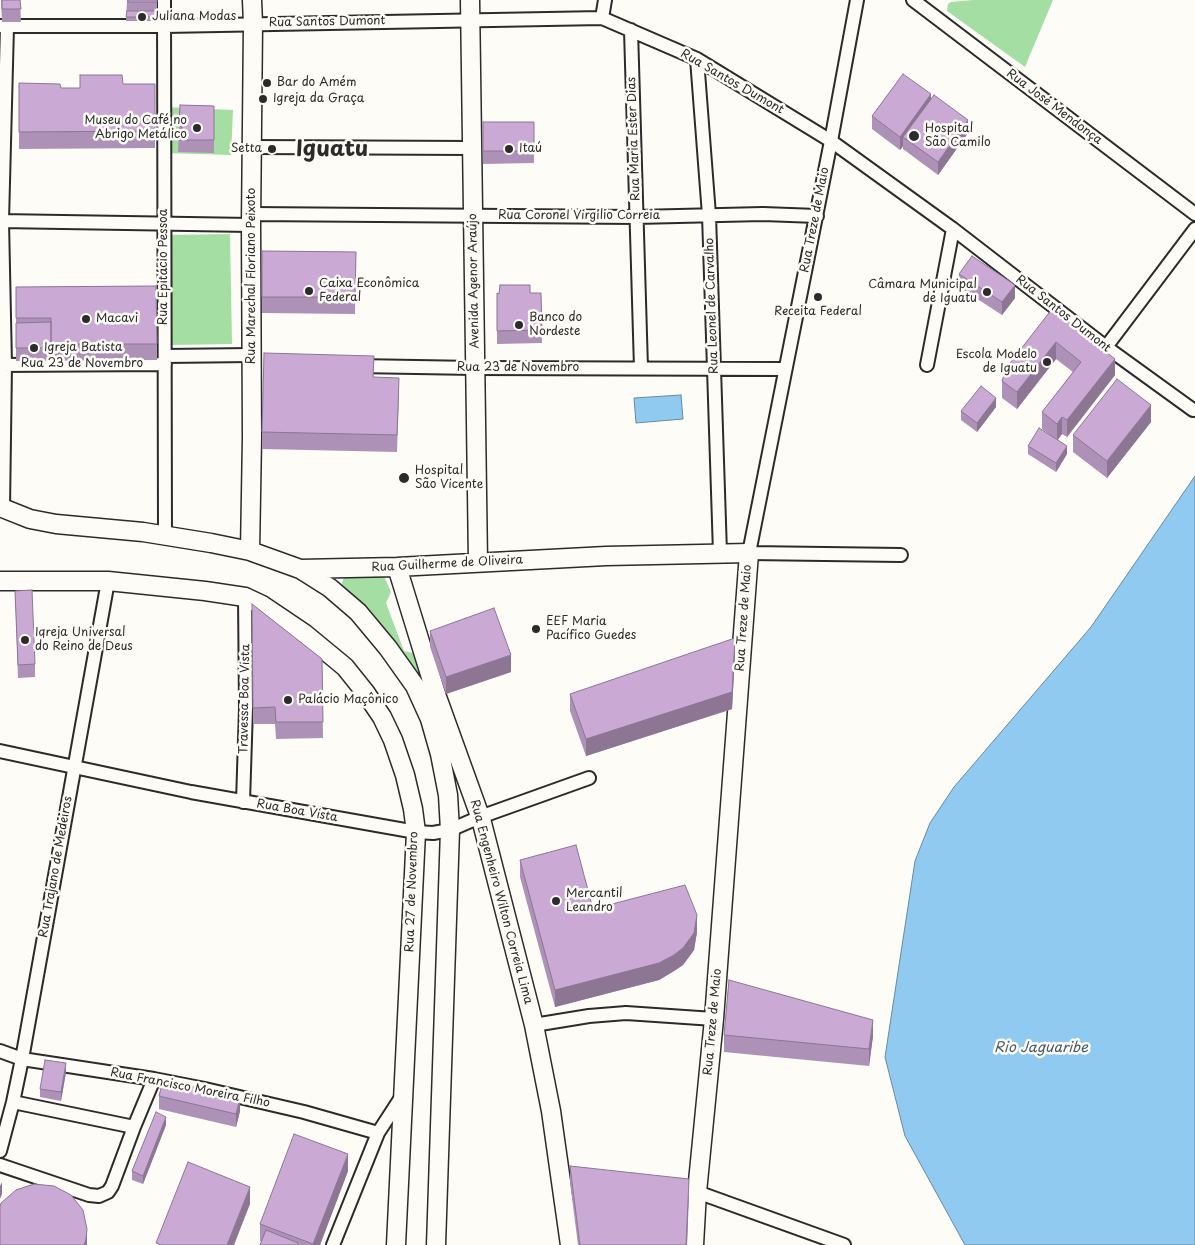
<!DOCTYPE html>
<html>
<head>
<meta charset="utf-8">
<style>
  body { margin:0 }
  canvas { display:block; background:#fdfcf7 }
</style>
</head>
<body>
<canvas width="1195" height="1245"></canvas>
<script>
const ctx = document.querySelector('canvas').getContext('2d');
ctx.lineJoin = 'round';
function fillPath(path, color) { ctx.fillStyle = color; ctx.fill(path, 'evenodd'); }
const shape = rows => new Path2D(rows.map(r => 'M' + r).join(''));
function trace(path, color, width, dash) { ctx.strokeStyle = color; ctx.lineWidth = width; ctx.lineCap = dash ? 'butt' : 'round'; ctx.setLineDash(dash || []); ctx.stroke(path); }
function write(font, color, halo, rows, align = 'center') {
  ctx.font = font + ' "Playpen Sans",sans-serif'; ctx.lineWidth = 5; ctx.setLineDash([]); ctx.textBaseline = 'middle'; ctx.strokeStyle = halo; ctx.fillStyle = color; for (const [text, x, y, turn = 0] of rows) {
    ctx.save(); ctx.translate(x, y); ctx.rotate((+turn || 0) * Math.PI / 180); ctx.textAlign = isNaN(turn) ? turn : align; if (halo) ctx.strokeText(text, 0, 0); ctx.fillText(text, 0, 0); ctx.restore();
  }
}
const green = shape([
  [973,0,1053,0,1025,67,947,11,948,4,951,2],
  [167,107,233,110,231,155,165,153],
  [230,234,232,344,171,345,169,235],
  [383,574,391,592,386,603,404,651,413,653,439,722,371,614,343,587,342,583,344,577]
]);
const water = shape([
  [681,395,683,419,636,423,634,398,681,395],
  [1195,476,1195,1245,965,1245,905,1136,885,1057,915,861,930,823,954,787,1091,627,1195,476]
]);
const street = shape([
  [164,0,165,535],
  [857,0,831,141,749,553,901,555],
  [913,0,1195,214],
  [602,18,605,0],
  [0,26,165,26,602,18,697,59,831,141,953,229,1106,347,1193,410],
  [631,30,641,368],
  [697,59,709,215,720,553],
  [252,147,472,148],
  [251,214,636,217,763,214,817,216],
  [0,221,251,225],
  [1106,347,1195,229],
  [165,356,252,355],
  [0,365,165,364],
  [927,365,953,229],
  [357,366,475,368,785,369],
  [3,508,5,365,2,221,7,26],
  [0,751,191,792,416,832,433,833,450,830,480,817,589,778],
  [243,802,246,708,245,597],
  [534,1025,589,1016,626,1013,714,1019],
  [0,1051,22,1059,154,1079,205,1089,304,1112,378,1133],
  [13,1102,134,1127],
  [0,1151,13,1102,22,1059,108,581],
  [0,1165,89,1195,99,1196,108,1192,112,1186,134,1127,154,1079],
  [689,1191,697,1192,844,1245],
  [333,1245,378,1133,402,1096]
]);
const secondary = shape([
  [470,0,478,562],
  [0,507,30,519,56,524,143,532,211,543,250,551,300,569,397,567,606,556,749,553,714,1019,697,1192,694,1245],
  [250,551,252,438,251,225,253,24,252,0],
  [397,567,437,697,481,819,534,1025,551,1111,570,1245],
  [300,569,330,588,358,612,388,648,415,686,430,719,440,754,448,795,450,830,436,1245],
  [0,581,108,581,205,591,245,597,262,605,305,634,345,667,365,692,382,717,393,740,405,775,413,809,416,832,396,1245]
]);
const wall = shape([
  [1,0,20,0,21,22,2,22],
  [127,0,157,0,157,19,154,21,126,21],
  [19,83,61,88,80,88,123,84,155,84,155,148,19,149],
  [931,98,968,133,938,175,903,149,903,146,900,150,872,129,872,116],
  [180,105,214,106,214,153,178,152],
  [483,122,534,122,534,163,483,164],
  [262,251,356,252,355,314,262,313],
  [959,274,1015,298,1002,315,959,287],
  [156,286,157,360,16,361,16,287],
  [497,293,541,293,542,343,497,344],
  [1052,309,1115,375,1067,437,1062,434,1058,440,1067,454,1056,472,1028,454,1028,446,1049,434,1042,429,1042,412,1073,372,1056,359,1017,409,1002,398,1002,381],
  [374,377,399,394,397,452,262,449,262,432],
  [996,407,977,432,961,420,961,411],
  [1151,422,1107,478,1073,452,1073,435],
  [15,591,35,664,35,677,18,678],
  [252,604,322,659,323,738,276,739,275,724,253,724],
  [430,631,511,672,446,694,430,647],
  [735,655,732,709,586,756,570,711,570,694],
  [520,860,593,909,697,932,694,950,683,965,674,971,659,980,555,1007,520,877],
  [724,1035,873,1036,869,1066,724,1052],
  [66,1072,61,1101,40,1097,40,1089],
  [159,1096,240,1111,236,1127,159,1109],
  [166,1125,143,1184,132,1180,132,1171],
  [570,1166,689,1196,687,1245,578,1245,570,1182],
  [348,1171,320,1245,260,1245,262,1242,260,1241,260,1224]
]);
const shadedWall = shape([
  [157,15,157,19,154,21,154,17],
  [931,94,931,107,903,137,903,146,900,150,900,137],
  [968,120,968,133,938,175,938,162],
  [1015,285,1015,298,1002,315,1002,302],
  [1056,342,1056,359,1017,409,1017,392],
  [1115,359,1115,375,1067,437,1067,420],
  [996,398,996,407,977,432,977,423],
  [1151,405,1151,422,1107,478,1107,461],
  [1062,417,1062,434,1057,440,1057,424],
  [1067,446,1067,454,1056,472,1056,463],
  [735,638,735,655,732,709,586,756,586,739],
  [511,655,511,672,446,694,446,677],
  [697,915,697,932,694,950,683,965,674,971,659,980,555,1007,555,990],
  [873,1020,873,1036,869,1066,869,1049],
  [66,1063,66,1072,61,1101,61,1092],
  [240,1098,240,1111,236,1127,236,1114],
  [166,1117,166,1125,143,1184,143,1176],
  [348,1154,348,1171,320,1245,313,1245],
  [689,1179,687,1245,686,1245],
  [2,1182,2,1194,0,1199,0,1186],
  [250,1187,250,1204,234,1245,227,1245],
  [87,1229,87,1245,84,1245]
]);
const building = shape([
  [2,0,20,0,21,9,2,9,2,0],
  [128,0,157,0,157,2,128,2,128,0],
  [127,11,157,11,157,15,154,17,126,17,127,11],
  [903,74,931,94,900,137,872,116,903,74],
  [80,75,122,75,123,84,155,84,155,131,19,132,19,83,60,84,61,88,80,88,80,75],
  [934,95,968,120,938,162,903,137,934,95],
  [180,105,214,106,214,140,178,140,178,135,182,135,182,126,179,126,180,105],
  [483,122,534,122,534,151,483,151,483,122],
  [262,251,356,252,355,297,262,297,262,251],
  [972,256,1015,285,1002,302,959,274,972,256],
  [500,285,530,285,530,293,541,293,542,330,497,331,497,293,499,294,500,285],
  [156,286,157,344,51,344,51,318,16,318,16,287,156,286],
  [1052,309,1115,359,1067,420,1062,417,1057,424,1042,412,1081,362,1056,342,1017,392,1002,381,1007,367,1052,309],
  [51,322,51,348,16,348,16,323,51,322],
  [264,353,374,356,373,377,399,378,397,435,262,432,264,353],
  [1117,379,1151,405,1107,461,1073,435,1117,379],
  [981,386,996,398,977,423,961,411,981,386],
  [1039,428,1067,446,1056,463,1028,446,1039,428],
  [32,590,35,664,18,665,15,591,32,590],
  [252,604,322,659,323,722,276,722,275,707,253,708,252,604],
  [494,608,511,655,446,677,430,631,494,608],
  [735,638,732,692,586,739,570,694,735,638],
  [576,845,593,909,685,885,697,915,694,933,683,948,674,955,659,963,555,990,520,860,576,845],
  [729,980,873,1020,869,1049,724,1035,729,980],
  [45,1060,66,1063,61,1092,40,1089,45,1060],
  [163,1080,240,1098,236,1114,159,1096,163,1080],
  [156,1112,166,1117,143,1176,132,1171,156,1112],
  [294,1134,348,1154,313,1244,260,1224,294,1134],
  [188,1162,250,1187,227,1245,161,1245,156,1243,188,1162],
  [570,1166,689,1179,686,1245,580,1245,570,1166],
  [34,1184,54,1186,71,1195,83,1210,87,1229,86,1239,84,1245,0,1245,0,1207,1,1203,16,1190,34,1184],
  [266,1230,298,1243,298,1245,260,1245,266,1230]
]);
const markers = [
  [142,17,5,"#2b2b2b"],
  [267,83,5,"#2b2b2b"],
  [263,99,5,"#2b2b2b"],
  [197,128,5,"#2b2b2b"],
  [914,136,6,"#2b2b2b"],
  [272,149,5,"#2b2b2b"],
  [509,149,5,"#2b2b2b"],
  [309,291,5,"#2b2b2b"],
  [987,292,5,"#2b2b2b"],
  [818,297,5,"#2b2b2b"],
  [86,319,5,"#2b2b2b"],
  [519,325,5,"#2b2b2b"],
  [34,348,5,"#2b2b2b"],
  [1047,362,5,"#2b2b2b"],
  [404,478,6,"#2b2b2b"],
  [536,629,5,"#2b2b2b"],
  [25,640,5,"#2b2b2b"],
  [288,700,5,"#2b2b2b"],
  [556,901,5,"#2b2b2b"]
];
const poiNames = [
  ["Juliana Modas",152,17],
  ["Bar do Amém",277,83],
  ["Igreja da Graça",273,99],
  ["Museu do Café no",187,121,"right"],
  ["Abrigo Metálico",187,135,"right"],
  ["Hospital",925,129],
  ["São Camilo",925,143],
  ["Setta",262,149,"right"],
  ["Itaú",519,149],
  ["Caixa Econômica",319,284],
  ["Federal",319,298],
  ["Câmara Municipal",977,285,"right"],
  ["de Iguatu",977,299,"right"],
  ["Receita Federal",818,312,"center"],
  ["Banco do",529,318],
  ["Nordeste",529,332],
  ["Macavi",96,319],
  ["Igreja Batista",44,348],
  ["Escola Modelo",1037,355,"right"],
  ["de Iguatu",1037,369,"right"],
  ["Hospital",415,471],
  ["São Vicente",415,485],
  ["EEF Maria",546,622],
  ["Pacífico Guedes",546,636],
  ["Igreja Universal",35,633],
  ["do Reino de Deus",35,647],
  ["Palácio Maçônico",298,700],
  ["Mercantil",566,894],
  ["Leandro",566,908]
];
const streetNames = [
  ["Rua Santos Dumont",327,22,-1],
  ["Rua Santos Dumont",732,82,30],
  ["Rua José Mendonça",1054,107,37],
  ["Rua Maria Ester Dias",634,139,-92],
  ["Rua Coronel Virgílio Correia",579,216],
  ["Rua Treze de Maio",815,220,-79],
  ["Rua Epitácio Pessoa",164,267,-90],
  ["Rua Marechal Floriano Peixoto",252,276,-90],
  ["Avenida Agenor Araújo",474,281,-91],
  ["Rua Leonel de Carvalho",712,306,-92],
  ["Rua Santos Dumont",1063,314,38],
  ["Rua 23 de Novembro",82,364],
  ["Rua 23 de Novembro",518,368],
  ["Rua Guilherme de Oliveira",447,564,-3],
  ["Rua Treze de Maio",744,618,-86],
  ["Travessa Boa Vista",245,699,-89],
  ["Rua Boa Vista",297,811,10],
  ["Rua Trajano de Medeiros",56,867,-80],
  ["Rua 27 de Novembro",412,892,-88],
  ["Rua Engenheiro Wilton Correia Lima",501,902,75],
  ["Rua Treze de Maio",713,1022,-85],
  ["Rua Francisco Moreira Filho",190,1088,11]
];
const waterNames = [
  ["Rio Jaguaribe",1041,1048]
];
const townNames = [
  ["Iguatu",332,150]
];
fillPath(green, '#a5dea3');
fillPath(water, '#91caf0');
trace(water, '#688aa1', 1);
trace(street, '#2b2b2b', 16);
trace(secondary, '#2b2b2b', 21);
trace(street, '#fdfcf7', 12);
trace(secondary, '#fdfcf7', 18);
fillPath(wall, '#ae91b6');
fillPath(shadedWall, '#8d7694');
fillPath(building, '#caa9d4');
trace(building, '#8d7694', 1);
for (const [x, y, r, color] of markers) { const dot = new Path2D(); dot.arc(x, y, r, 0, 2 * Math.PI); ctx.fillStyle = color; ctx.fill(dot); trace(dot, '#fdfcf7', 2); }
write('12px', '#2b2b2b', '#fdfcf7', poiNames, 'left');
write('12px', '#2b2b2b', '#fdfcf7', streetNames);
write('italic 14px', '#4a5b66', '#fdfcf7', waterNames);
write('bold 22px', '#2b2b2b', '#fdfcf7', townNames);
</script>
</body>
</html>
